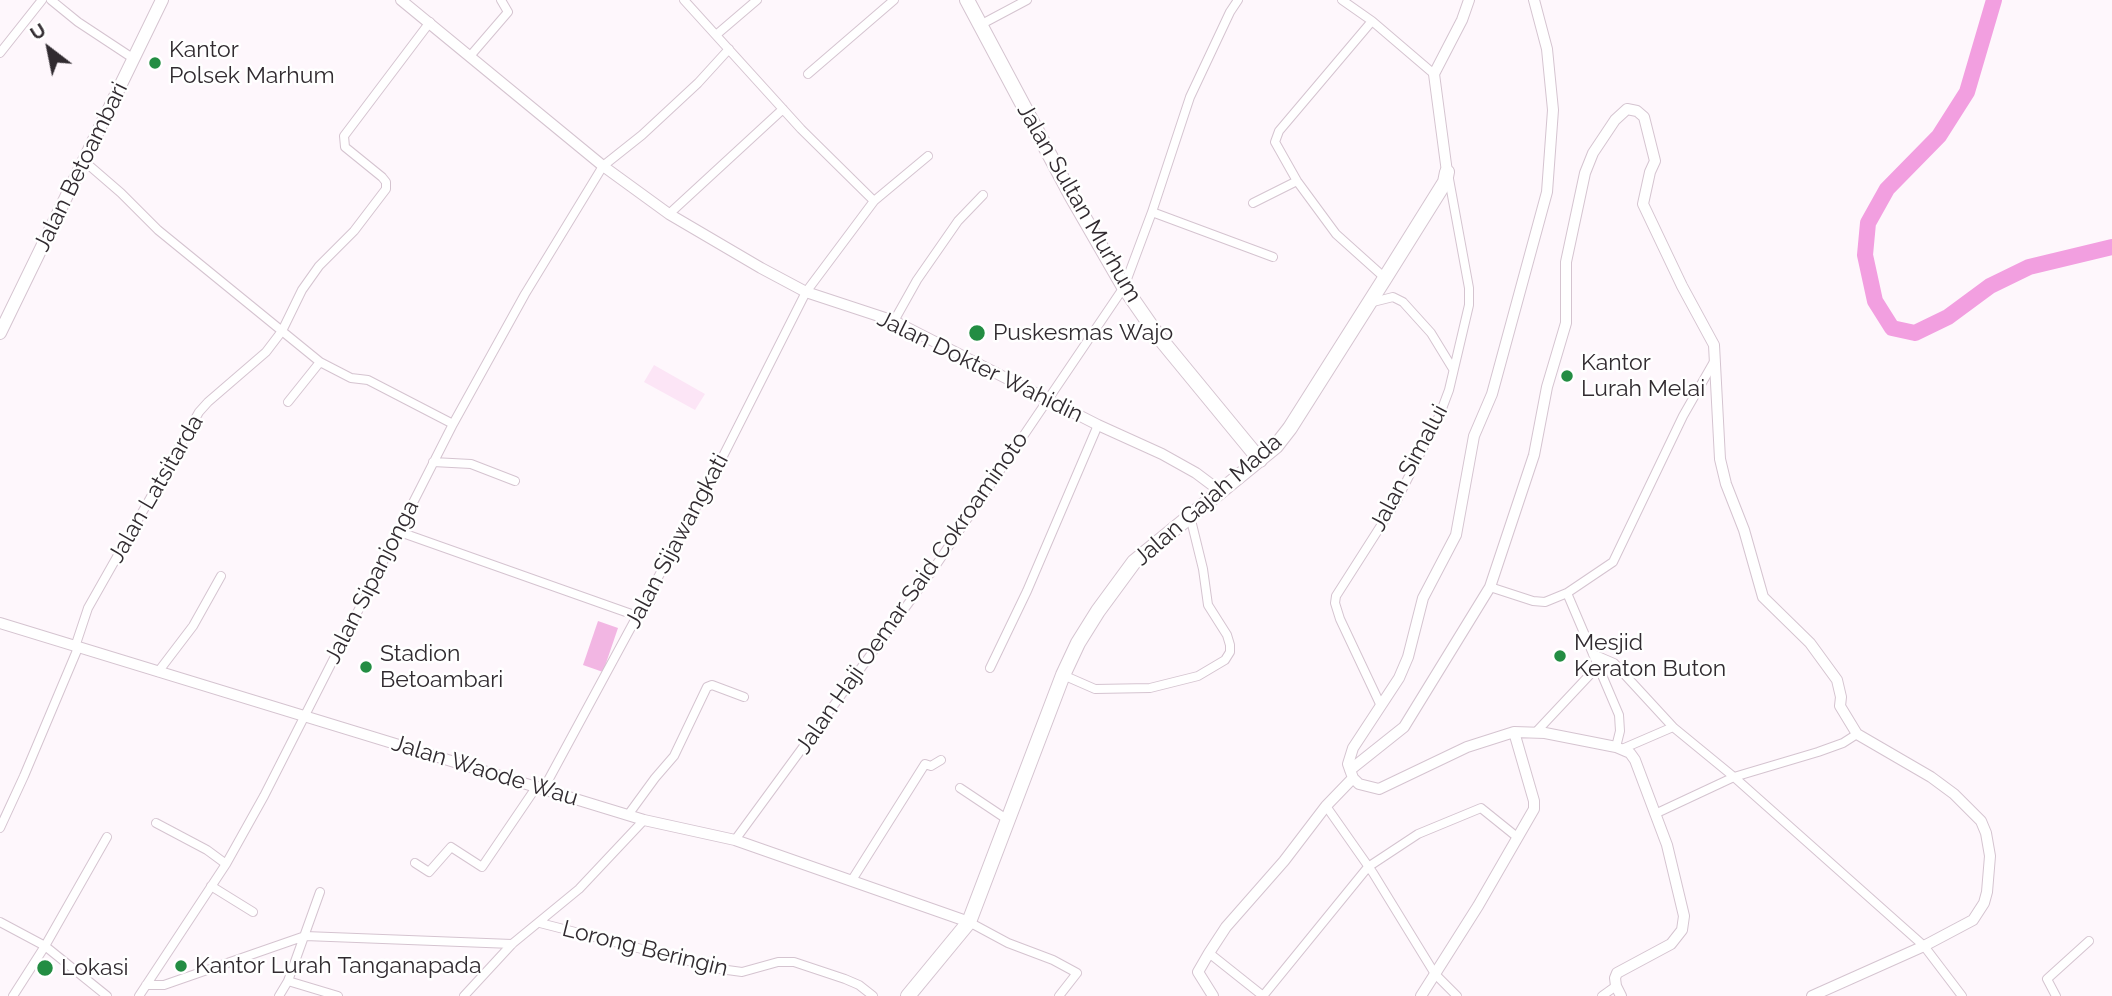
<!DOCTYPE html>
<html>
<head>
<meta charset="utf-8">
<style>
  body { margin:0 }
  #map { position:relative; width:2112px; height:996px; overflow:hidden; background:#fef7fc; font-family:Raleway,sans-serif }
  canvas { display:block }
  .north { position:absolute; left:14px; top:14px; width:70px; height:70px; -webkit-text-stroke:5px #fff; paint-order:stroke; rotate:328deg; font-size:19px; font-weight:700; line-height:28px; text-align:center; color:#312b30 }
  .north::after { content:''; display:block; margin:auto; width:24px; height:32px; background:#312b30; clip-path:polygon(50% 0,100% 100%,50% 72%,0 100%) }
</style>
</head>
<body>
<div id="map">
<canvas width="2112" height="996"></canvas>
<div class="north">U</div>
</div>
<script>
const ctx = document.querySelector('canvas').getContext('2d');
ctx.lineJoin = 'round';
function fillPath(path, color) { ctx.fillStyle = color; ctx.fill(path, 'evenodd'); }
const shape = rows => new Path2D(rows.map(r => 'M' + r).join(''));
function trace(path, color, width, dash) { ctx.strokeStyle = color; ctx.lineWidth = width; ctx.lineCap = dash ? 'butt' : 'round'; ctx.setLineDash(dash || []); ctx.stroke(path); }
function write(font, color, halo, rows, align = 'center') {
  ctx.font = font + ' Raleway,sans-serif'; ctx.lineWidth = 5; ctx.setLineDash([]); ctx.textBaseline = 'middle'; ctx.strokeStyle = halo; ctx.fillStyle = color; for (const [text, x, y, turn = 0] of rows) {
    ctx.save(); ctx.translate(x, y); ctx.rotate((+turn || 0) * Math.PI / 180); ctx.textAlign = isNaN(turn) ? turn : align; if (halo) ctx.strokeText(text, 0, 0); ctx.fillText(text, 0, 0); ctx.restore();
  }
}
const built = shape([
  [654,365,705,394,695,410,644,382]
]);
const green = shape([
  [598,621,618,628,603,672,583,665]
]);
const river = shape([
  [1994,0,1967,92,1939,136,1887,189,1868,223,1865,255,1875,301,1892,328,1915,333,1948,317,1990,286,2029,267,2112,247]
]);
const street = shape([
  [51,0,78,22,128,55],
  [684,0,801,129,874,201],
  [1342,0,1372,21,1434,74],
  [1372,21,1279,131,1275,142,1297,181,1336,234,1385,278],
  [980,25,1027,0],
  [716,35,757,0],
  [0,53,42,0],
  [471,55,508,12,501,0],
  [808,74,894,0],
  [84,161,121,193,158,230,320,362,351,378,368,380,453,424],
  [1253,203,1297,181],
  [1152,212,1273,257],
  [669,214,783,109],
  [1369,303,1393,297,1403,302,1431,333,1453,369],
  [894,321,917,280,958,221,983,195],
  [288,402,320,362],
  [433,462,471,464,515,481],
  [397,531,637,616],
  [1490,587,1533,601,1545,602,1567,593,1613,562,1683,416,1715,360],
  [1567,593,1619,715,1620,731,1616,747],
  [75,647,88,608,199,412,208,402,266,352,282,331,302,290,319,266,354,231,386,189,386,182,382,177,345,147,344,136,430,22],
  [1593,654,1614,663,1673,727],
  [990,668,1027,591,1098,425],
  [158,672,193,626,221,576],
  [1063,675,1095,689,1150,688,1198,676,1225,660,1230,652,1230,645,1227,635,1208,605,1203,569,1190,516],
  [1381,706,1340,619,1335,603,1336,596,1396,502,1440,414,1449,390,1469,305,1469,288,1449,179],
  [1536,732,1598,666],
  [1622,749,1673,727,1734,777,1818,752,1843,743,1857,734],
  [544,788,714,474,806,292,874,201,928,156],
  [960,788,1008,820],
  [1326,806,1373,873,1435,974,1457,996],
  [1657,813,1734,777,1924,946,1962,996],
  [628,815,655,778,674,756,707,687,712,685,744,697],
  [156,823,207,850,226,864],
  [0,828,24,776,78,648],
  [735,840,932,571,1124,287,1152,212,1190,97,1230,12,1238,0],
  [415,863,429,872,451,847,482,867,537,786],
  [852,880,925,764,931,766,941,760],
  [211,886,253,912],
  [0,922,45,946,107,996],
  [969,922,1008,943,1053,960,1077,973,1059,996],
  [540,923,720,969,742,972,778,962,794,962,845,979,859,985,873,996],
  [1209,953,1263,996],
  [288,981,338,996],
  [146,985,164,985,305,936,512,944],
  [13,996,45,946,107,837],
  [139,996,226,864,264,796,453,424,525,294,603,166,642,135,698,83,729,49],
  [279,996,288,981,320,892],
  [464,996,512,944,579,889,644,820],
  [1263,996,1368,867,1418,834,1481,808,1517,837],
  [1602,996,1616,986],
  [2056,996,2047,979,2089,941]
]);
const secondary = shape([
  [401,0,603,166,669,214,761,268,806,292,894,321,1098,425,1162,454,1196,473,1220,491],
  [1534,0,1547,49,1553,110,1547,192,1492,394,1474,436,1456,535,1423,598,1408,657,1399,678,1353,748,1348,764,1353,778,1359,784,1379,789,1467,747,1514,732,1545,733,1616,747,1630,753,1635,760,1667,845,1684,916,1682,930,1671,944,1617,973,1615,978,1616,986,1621,996],
  [1447,172,1434,74,1462,20,1469,0],
  [0,623,644,820,735,840,969,922],
  [1350,770,1404,727,1490,587,1534,455,1547,387,1566,323,1566,262,1585,173,1593,153,1615,120,1627,109,1637,111,1644,117,1655,161,1650,172,1643,204,1682,286,1714,345,1720,459,1726,484,1744,530,1763,597,1810,643,1837,680,1841,697,1840,706,1857,734,1931,777,1954,794,1981,821,1986,833,1990,856,1987,892,1984,903,1973,920,1924,946,1812,996],
  [1213,996,1198,972,1209,953,1226,927,1284,861,1326,806,1353,778],
  [1421,996,1478,906,1534,809,1534,801,1514,732]
]);
const primary = shape([
  [0,333,162,0]
]);
const highway = shape([
  [967,0,1071,195,1124,287,1158,336,1260,460],
  [908,996,969,922,1063,675,1078,643,1098,611,1134,562,1276,446,1290,428,1385,278,1445,182,1447,172]
]);
const markers = [
  [155,63,7,"#238d43"],
  [977,333,9,"#238d43"],
  [1567,376,7,"#238d43"],
  [1560,656,7,"#238d43"],
  [366,667,7,"#238d43"],
  [181,966,7,"#238d43"],
  [45,968,9,"#238d43"]
];
const poiNames = [
  ["Kantor",169,50],
  ["Polsek Marhum",169,76],
  ["Puskesmas Wajo",993,333],
  ["Kantor",1581,363],
  ["Lurah Melai",1581,389],
  ["Mesjid",1574,643],
  ["Keraton Buton",1574,669],
  ["Stadion",380,654],
  ["Betoambari",380,680],
  ["Kantor Lurah Tanganapada",195,966],
  ["Lokasi",61,968]
];
const streetNames = [
  ["Jalan Betoambari",81,167,-64],
  ["Jalan Sultan Murhum",1079,203,60],
  ["Jalan Dokter Wahidin",980,367,26],
  ["Jalan Simalui",1409,468,-62],
  ["Jalan Latsitarda",156,489,-60],
  ["Jalan Gajah Mada",1208,500,-41],
  ["Jalan Sijawangkati",677,541,-62],
  ["Jalan Sipanjonga",372,582,-63],
  ["Jalan Haji Oemar Said Cokroaminoto",912,593,-55],
  ["Jalan Waode Wau",485,771,17],
  ["Lorong Beringin",645,949,14]
];
fillPath(built, '#fce5f6');
fillPath(green, '#f2b6e3');
trace(river, '#f29fe0', 16);
trace(street, '#d5c4d0', 10);
trace(secondary, '#d5c4d0', 12);
trace(primary, '#d5c4d0', 14);
trace(highway, '#d5c4d0', 16);
trace(street, '#fff', 8);
trace(secondary, '#fff', 10);
trace(primary, '#fff', 12);
trace(highway, '#fff', 14);
for (const [x, y, r, color] of markers) { const dot = new Path2D(); dot.arc(x, y, r, 0, 2 * Math.PI); ctx.fillStyle = color; ctx.fill(dot); trace(dot, '#fff', 2.5); }
write('23px', '#312b30', '#fff', poiNames, 'left');
write('23px', '#312b30', '#fff', streetNames);
</script>
</body>
</html>
